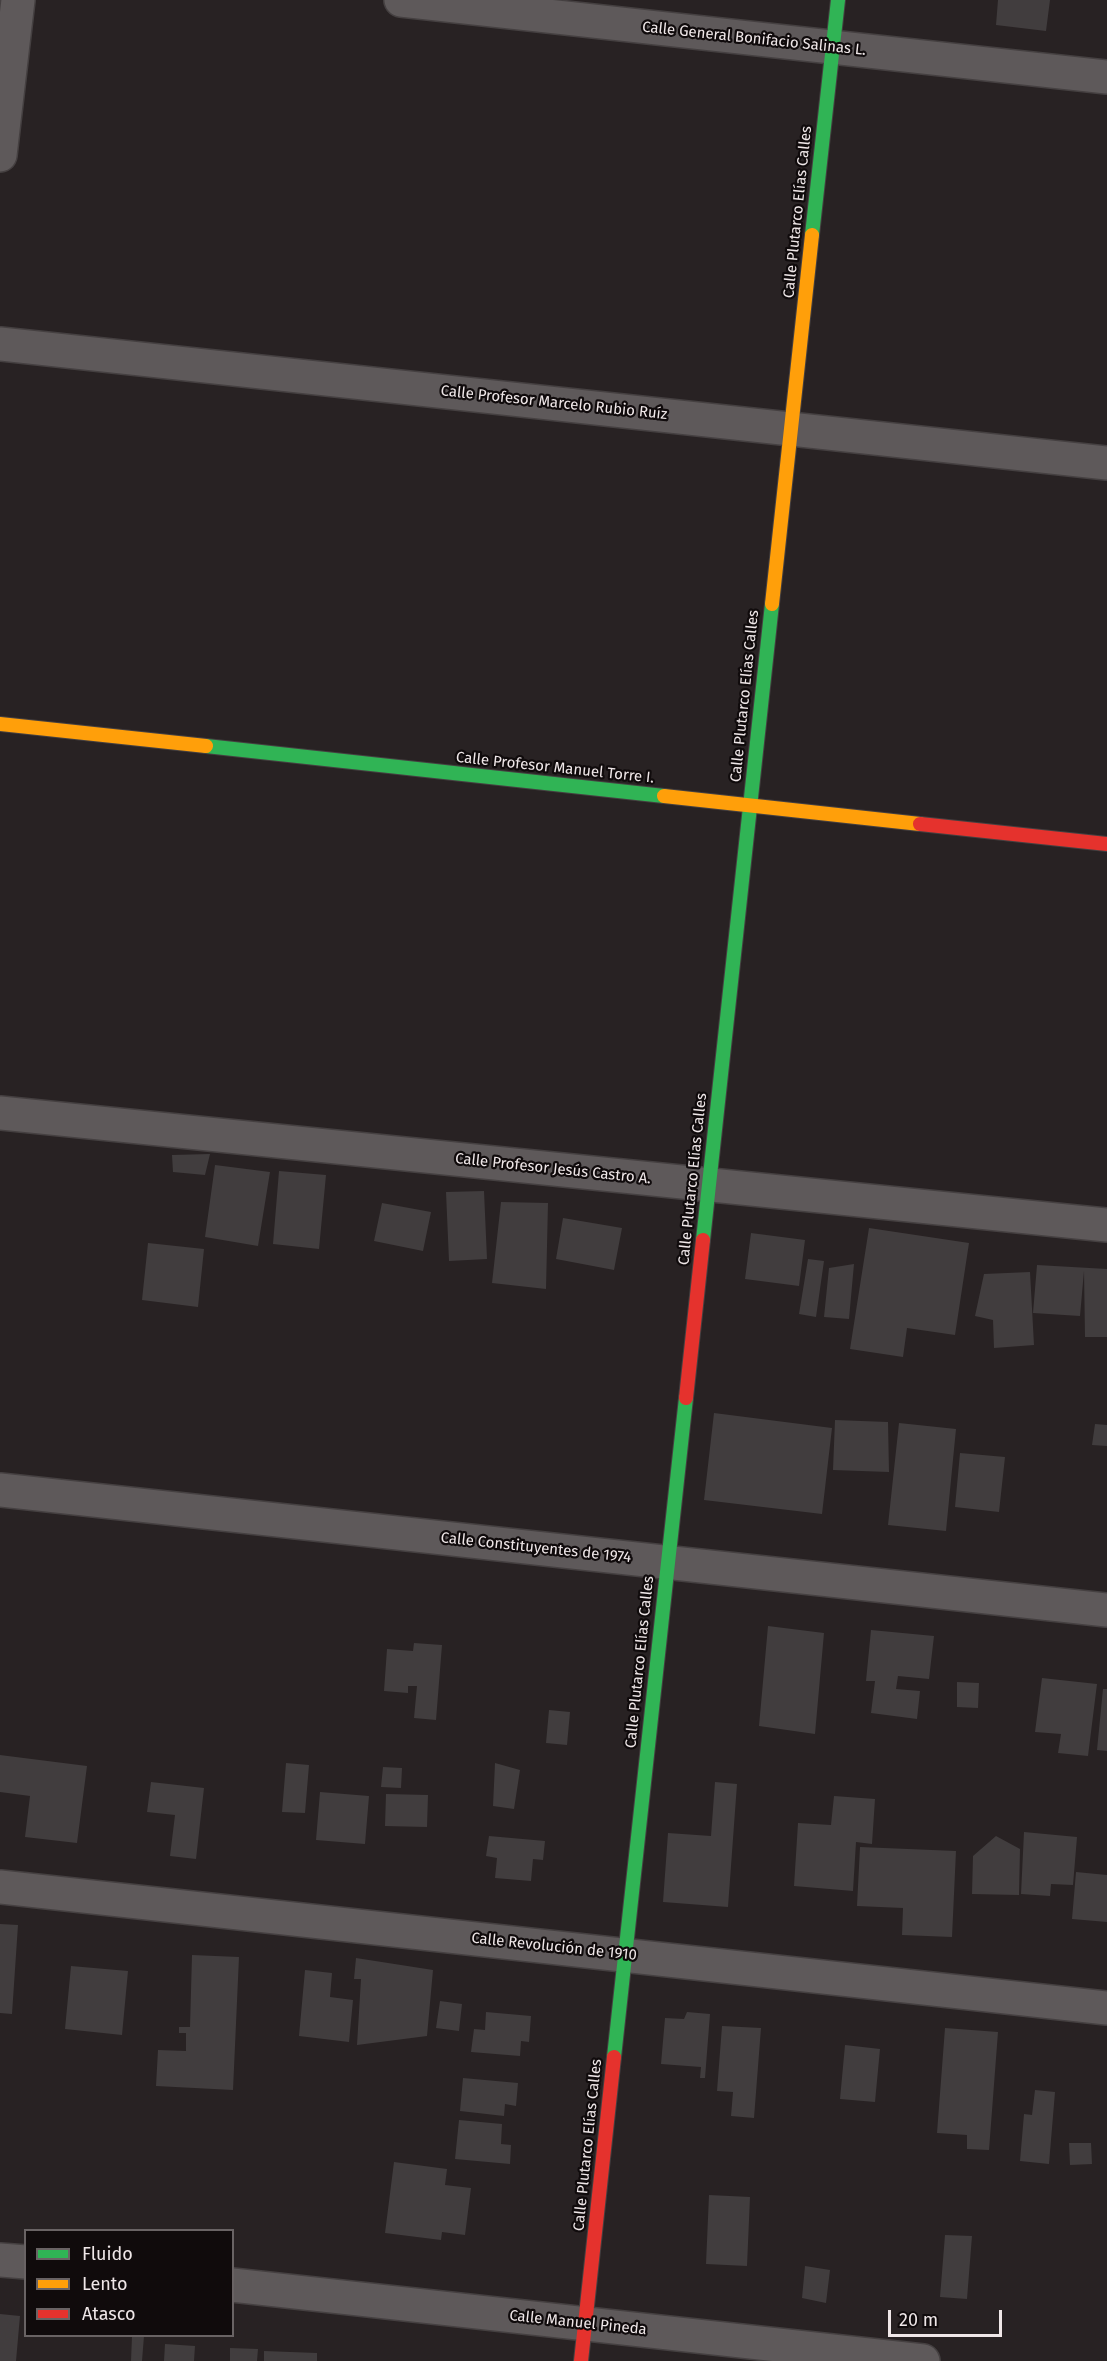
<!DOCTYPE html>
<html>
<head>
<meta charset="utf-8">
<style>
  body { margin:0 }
  #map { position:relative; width:1107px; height:2361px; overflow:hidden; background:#282223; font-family:"Fira Sans",sans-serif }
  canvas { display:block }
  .legend { position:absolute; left:24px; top:2229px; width:210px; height:108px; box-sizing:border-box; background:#100b0c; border:2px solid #696364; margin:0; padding:8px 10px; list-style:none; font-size:18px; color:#efe7e8 }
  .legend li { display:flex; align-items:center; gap:12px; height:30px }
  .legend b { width:30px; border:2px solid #696364 }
  .scale { position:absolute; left:888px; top:2310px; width:114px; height:27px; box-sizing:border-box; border:3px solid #efe7e8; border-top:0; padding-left:8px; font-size:18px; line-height:21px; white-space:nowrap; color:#efe7e8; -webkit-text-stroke:4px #100b0c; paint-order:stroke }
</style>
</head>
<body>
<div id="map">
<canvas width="1107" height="2361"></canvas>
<ul class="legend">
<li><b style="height:8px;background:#30b455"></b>Fluido</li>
<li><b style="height:8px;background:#ff9f0a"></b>Lento</li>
<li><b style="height:8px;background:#e5322d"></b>Atasco</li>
</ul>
<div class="scale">20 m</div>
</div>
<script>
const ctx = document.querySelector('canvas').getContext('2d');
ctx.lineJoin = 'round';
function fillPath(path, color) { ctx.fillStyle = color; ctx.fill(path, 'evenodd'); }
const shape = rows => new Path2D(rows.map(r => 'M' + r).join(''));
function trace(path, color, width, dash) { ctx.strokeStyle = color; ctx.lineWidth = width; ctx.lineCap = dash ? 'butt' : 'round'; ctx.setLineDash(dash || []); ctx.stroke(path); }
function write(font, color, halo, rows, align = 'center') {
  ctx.font = font + ' "Fira Sans",sans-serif'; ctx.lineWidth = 4.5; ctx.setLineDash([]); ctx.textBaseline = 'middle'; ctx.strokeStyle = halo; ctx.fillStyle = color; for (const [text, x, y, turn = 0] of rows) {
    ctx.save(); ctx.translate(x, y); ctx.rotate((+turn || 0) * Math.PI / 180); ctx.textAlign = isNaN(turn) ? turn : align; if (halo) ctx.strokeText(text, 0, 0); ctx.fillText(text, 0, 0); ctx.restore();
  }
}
const building = shape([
  [998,0,1050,0,1046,31,996,25],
  [210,1154,205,1175,173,1172,172,1155],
  [215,1165,270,1172,258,1246,205,1237],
  [279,1171,326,1175,319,1249,273,1244],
  [484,1191,487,1259,449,1261,446,1192],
  [501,1202,548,1203,546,1289,492,1283],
  [382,1203,431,1212,423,1251,374,1241],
  [563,1218,622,1228,614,1270,556,1259],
  [869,1228,969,1243,955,1335,907,1328,903,1357,850,1349],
  [751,1233,805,1240,799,1286,745,1279],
  [148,1243,204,1249,198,1307,142,1300],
  [808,1259,824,1261,816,1317,799,1314],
  [854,1264,849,1319,824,1317,829,1268],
  [1037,1265,1107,1269,1107,1337,1085,1337,1084,1271,1080,1316,1033,1313],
  [1030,1272,1034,1345,994,1348,993,1320,975,1316,984,1274],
  [714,1413,832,1428,822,1514,704,1500],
  [835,1420,888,1422,889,1472,833,1470],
  [899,1423,956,1429,946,1531,888,1525],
  [1095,1424,1107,1425,1107,1446,1092,1445],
  [960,1453,1005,1457,999,1512,955,1507],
  [768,1626,824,1633,815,1734,759,1726],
  [871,1630,934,1636,929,1679,898,1676,896,1689,920,1691,917,1719,871,1713,875,1681,866,1681],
  [414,1643,442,1645,436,1720,414,1718,417,1686,408,1686,408,1693,384,1691,387,1649,413,1651],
  [1042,1678,1097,1684,1088,1756,1058,1753,1061,1734,1035,1732],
  [957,1682,979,1683,978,1708,957,1707],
  [1103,1689,1107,1689,1107,1751,1097,1750],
  [549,1710,570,1712,567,1745,546,1743],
  [0,1755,87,1766,77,1843,25,1837,30,1796,0,1792],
  [286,1763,309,1765,305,1813,282,1812],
  [495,1763,520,1770,514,1809,493,1806],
  [383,1767,402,1768,401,1788,381,1787],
  [151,1782,204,1788,196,1859,170,1856,175,1815,147,1812],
  [715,1782,737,1784,728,1907,663,1902,668,1833,711,1836],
  [320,1792,369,1796,365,1844,316,1840],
  [386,1794,428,1795,427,1827,385,1826],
  [834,1796,875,1799,872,1844,856,1842,853,1891,794,1886,798,1823,831,1825],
  [1024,1832,1077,1837,1073,1885,1051,1884,1050,1896,1021,1894],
  [489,1836,545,1841,543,1860,533,1859,531,1881,495,1878,497,1858,486,1856],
  [996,1836,1020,1849,1019,1895,972,1894,973,1856],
  [860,1847,956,1851,952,1937,902,1935,903,1908,857,1906],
  [1076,1872,1107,1875,1107,1922,1072,1919],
  [0,1924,18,1925,12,2014,0,2013],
  [192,1955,239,1957,233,2090,156,2086,158,2050,186,2051,186,2033,179,2033,179,2027,190,2027],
  [356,1958,433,1970,427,2036,357,2045,361,1979,354,1979],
  [71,1966,128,1971,122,2035,65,2029],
  [305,1970,332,1973,330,1997,353,2000,349,2042,299,2036],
  [440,2001,462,2004,459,2031,436,2028],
  [486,2012,531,2016,529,2042,521,2041,520,2056,471,2052,474,2029,485,2030],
  [687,2012,710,2014,705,2078,700,2078,701,2067,661,2064,665,2018,684,2019],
  [722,2026,761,2028,754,2118,731,2116,733,2092,717,2091],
  [945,2028,998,2032,989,2150,967,2149,967,2135,937,2133],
  [845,2045,880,2049,875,2102,840,2099],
  [463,2078,518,2083,516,2106,505,2104,504,2116,460,2111],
  [1035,2090,1055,2092,1049,2164,1020,2161,1024,2114,1032,2115],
  [459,2120,502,2124,501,2144,511,2145,510,2164,455,2159],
  [1069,2143,1091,2143,1092,2164,1070,2165],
  [394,2162,447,2169,445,2185,471,2188,465,2235,442,2232,441,2240,385,2233],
  [709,2195,750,2197,747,2266,706,2264],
  [945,2235,972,2236,967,2299,940,2297],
  [805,2266,830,2270,826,2303,802,2298],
  [0,2314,20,2316,16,2361,0,2361],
  [132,2336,144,2336,142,2361,131,2361],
  [165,2344,195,2346,194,2361,164,2361],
  [230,2348,258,2349,257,2361,230,2361],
  [264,2351,317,2353,317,2361,264,2361]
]);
const street = shape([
  [401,0,1107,77],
  [0,155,18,0],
  [0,344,1107,463],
  [0,1113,1107,1225],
  [0,1490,1107,1610],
  [0,1887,1107,2008],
  [0,2260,26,2262],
  [232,2285,923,2361]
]);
const fast = shape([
  [812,235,838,0],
  [206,746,664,796],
  [703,1240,772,604],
  [614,2057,686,1398]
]);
const slow = shape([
  [772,604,812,235],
  [0,724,206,746],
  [664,796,920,824]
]);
const jam = shape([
  [920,824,1107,844],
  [686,1398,703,1240],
  [581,2361,614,2057]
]);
const streetNames = [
  ["Calle General Bonifacio Salinas L.",754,39,6],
  ["Calle Plutarco Elías Calles",798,212,-84],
  ["Calle Profesor Marcelo Rubio Ruíz",554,403,6],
  ["Calle Plutarco Elías Calles",745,696,-84],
  ["Calle Profesor Manuel Torre I.",555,768,6],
  ["Calle Profesor Jesús Castro A.",553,1169,6],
  ["Calle Plutarco Elías Calles",693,1179,-84],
  ["Calle Constituyentes de 1974",536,1548,6],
  ["Calle Plutarco Elías Calles",640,1662,-84],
  ["Calle Revolución de 1910",554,1947,6],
  ["Calle Plutarco Elías Calles",588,2145,-84],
  ["Calle Manuel Pineda",578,2323,6]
];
fillPath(building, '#413d3e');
trace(street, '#454041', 36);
trace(fast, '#454041', 16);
trace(slow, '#454041', 16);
trace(jam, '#454041', 16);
trace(street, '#5e595a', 33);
trace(fast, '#30b455', 14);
trace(slow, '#ff9f0a', 14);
trace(jam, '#e5322d', 14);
write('15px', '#efe7e8', '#100b0c', streetNames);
</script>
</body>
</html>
